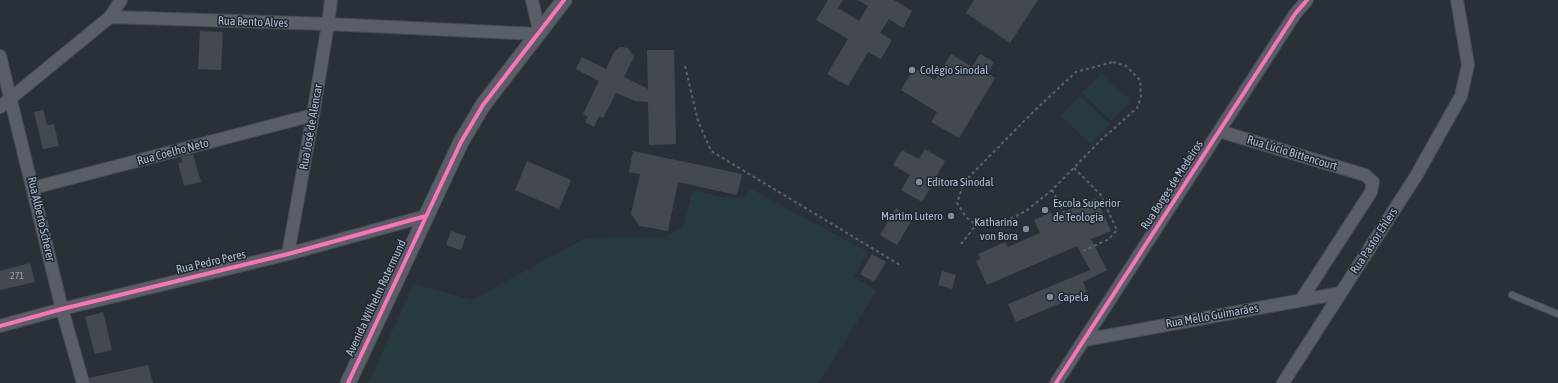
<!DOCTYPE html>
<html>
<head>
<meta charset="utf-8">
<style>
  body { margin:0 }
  canvas { display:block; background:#2a3038 }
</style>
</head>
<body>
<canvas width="1558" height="383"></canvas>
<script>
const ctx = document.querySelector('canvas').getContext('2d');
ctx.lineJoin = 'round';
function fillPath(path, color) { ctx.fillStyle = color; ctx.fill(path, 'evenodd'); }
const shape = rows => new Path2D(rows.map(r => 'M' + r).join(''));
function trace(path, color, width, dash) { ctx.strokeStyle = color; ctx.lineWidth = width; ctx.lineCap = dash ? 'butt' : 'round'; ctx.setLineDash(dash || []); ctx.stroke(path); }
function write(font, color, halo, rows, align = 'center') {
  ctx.font = font + ' "Asap Condensed",sans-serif'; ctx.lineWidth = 3; ctx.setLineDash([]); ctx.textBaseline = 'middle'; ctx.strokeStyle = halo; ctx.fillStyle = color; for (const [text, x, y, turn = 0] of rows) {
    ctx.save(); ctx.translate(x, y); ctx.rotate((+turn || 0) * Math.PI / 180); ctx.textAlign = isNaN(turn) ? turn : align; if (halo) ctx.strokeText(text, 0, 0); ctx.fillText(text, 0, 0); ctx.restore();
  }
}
const green = shape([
  [1101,73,1131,101,1112,121,1082,93],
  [1080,96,1110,124,1091,144,1061,116],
  [751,189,868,252,854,277,877,291,818,383,368,383,414,284,472,300,585,238,664,237,683,227,693,190,726,198,743,197]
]);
const building = shape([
  [828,0,843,0,838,8,859,21,868,6,858,0,894,0,912,11,903,28,889,19,880,33,892,40,881,59,868,52,848,86,827,74,848,39,816,20],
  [974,0,1038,0,1010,43,966,13],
  [200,31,223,32,221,70,198,69],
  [620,47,628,48,634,57,624,77,648,89,647,50,674,50,676,144,649,145,648,102,635,101,616,93,603,118,599,116,594,127,585,122,588,117,583,114,599,81,576,69,582,57,606,69,614,52],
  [951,54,972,67,980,54,994,62,988,73,995,78,959,138,931,122,937,112,901,90,914,68,935,80],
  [43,110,47,125,54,124,59,146,43,149,34,112],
  [925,149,945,161,922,202,901,190,910,175,893,165,902,150,919,159],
  [633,151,742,174,737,195,678,182,668,231,640,226,631,214,640,174,629,172],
  [193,154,201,182,184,186,178,163,182,162,181,157],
  [527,161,571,180,559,209,515,190],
  [1096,198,1111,231,1091,239,1107,270,1083,282,1087,292,1016,322,1008,304,1090,270,1077,246,987,285,976,261,981,259,978,254,1005,242,1008,247,1040,233,1034,220,1051,212,1053,217],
  [896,208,913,218,897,245,880,235],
  [451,231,466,236,461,250,446,245],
  [872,254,886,262,874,282,860,274],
  [30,263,35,282,0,290,0,271],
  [942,271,956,275,952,289,938,285],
  [103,312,112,350,95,354,85,317],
  [148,365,153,383,90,383,89,378]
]);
const path = shape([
  [1113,62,1126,66,1140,80,1141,97,1137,108,1103,138,1052,190,1026,211,998,225,976,225,966,217,957,203,964,182,1034,111,1076,72,1113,62],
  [685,66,698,121,711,151,900,265],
  [1074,168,1100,194,1117,230,1109,239,1081,252],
  [1052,190,1064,212],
  [961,244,976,225]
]);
const service = shape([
  [1512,295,1558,314]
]);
const minor = shape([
  [532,0,539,30],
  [110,17,328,24,537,34],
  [0,56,62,309,83,383],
  [0,107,110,17,121,0],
  [1219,131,1365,175,1373,182,1371,192,1301,300],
  [33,188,313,115],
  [288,254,313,115,328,24,331,0],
  [0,326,62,309,288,254,426,216],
  [1084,340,1341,293],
  [1056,383,1295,14,1307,0],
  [1283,383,1416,176,1461,96,1468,65,1457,0]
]);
const tertiary = shape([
  [348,383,461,142,483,105,564,0]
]);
const cycleway = shape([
  [0,326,62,309,288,254,426,216],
  [348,383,461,142,483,105,564,0],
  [1056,383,1295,14,1307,0]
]);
const markers = [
  [912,70,4,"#848b96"],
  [919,182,4,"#848b96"],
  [1045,210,4,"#848b96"],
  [951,216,4,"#848b96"],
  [1026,229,4,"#848b96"],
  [1050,297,4,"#848b96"]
];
const numberNames = [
  ["271",17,276]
];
const streetNames = [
  ["Rua Bento Alves",253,22,2],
  ["Rua José de Alencar",311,127,-80],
  ["Rua Coelho Neto",173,152,-15],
  ["Rua Lúcio Bittencourt",1292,153,17],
  ["Rua Borges de Medeiros",1172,185,-57],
  ["Rua Alberto Scherer",41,219,77],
  ["Rua Pastor Ehlers",1374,241,-57],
  ["Rua Pedro Peres",211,262,-13],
  ["Avenida Wilhelm Rotermund",376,298,-65],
  ["Rua Mello Guimarães",1212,316,-10]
];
const poiNames = [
  ["Colégio Sinodal",920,70],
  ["Editora Sinodal",927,182],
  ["Escola Superior",1053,203],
  ["de Teologia",1053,217],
  ["Martim Lutero",943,216,"right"],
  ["Katharina",1018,222,"right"],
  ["von Bora",1018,236,"right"],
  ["Capela",1058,297]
];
fillPath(green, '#273a3e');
fillPath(building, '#444950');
trace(service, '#484c53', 8);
trace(minor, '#484c53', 14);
trace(tertiary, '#484c53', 17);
trace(path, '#5d636a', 2, [3, 3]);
trace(service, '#5a5e66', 6);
trace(minor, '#5a5e66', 12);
trace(tertiary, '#5a5e66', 15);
trace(cycleway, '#fb73b8', 4);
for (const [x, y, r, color] of markers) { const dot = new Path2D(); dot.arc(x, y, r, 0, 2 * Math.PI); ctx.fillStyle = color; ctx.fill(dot); trace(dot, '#1d2633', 1.5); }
write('10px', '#989fab', null, numberNames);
write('12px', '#b4bcc9', '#1d2633', streetNames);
write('12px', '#b4bcc9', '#1d2633', poiNames, 'left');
</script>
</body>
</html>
